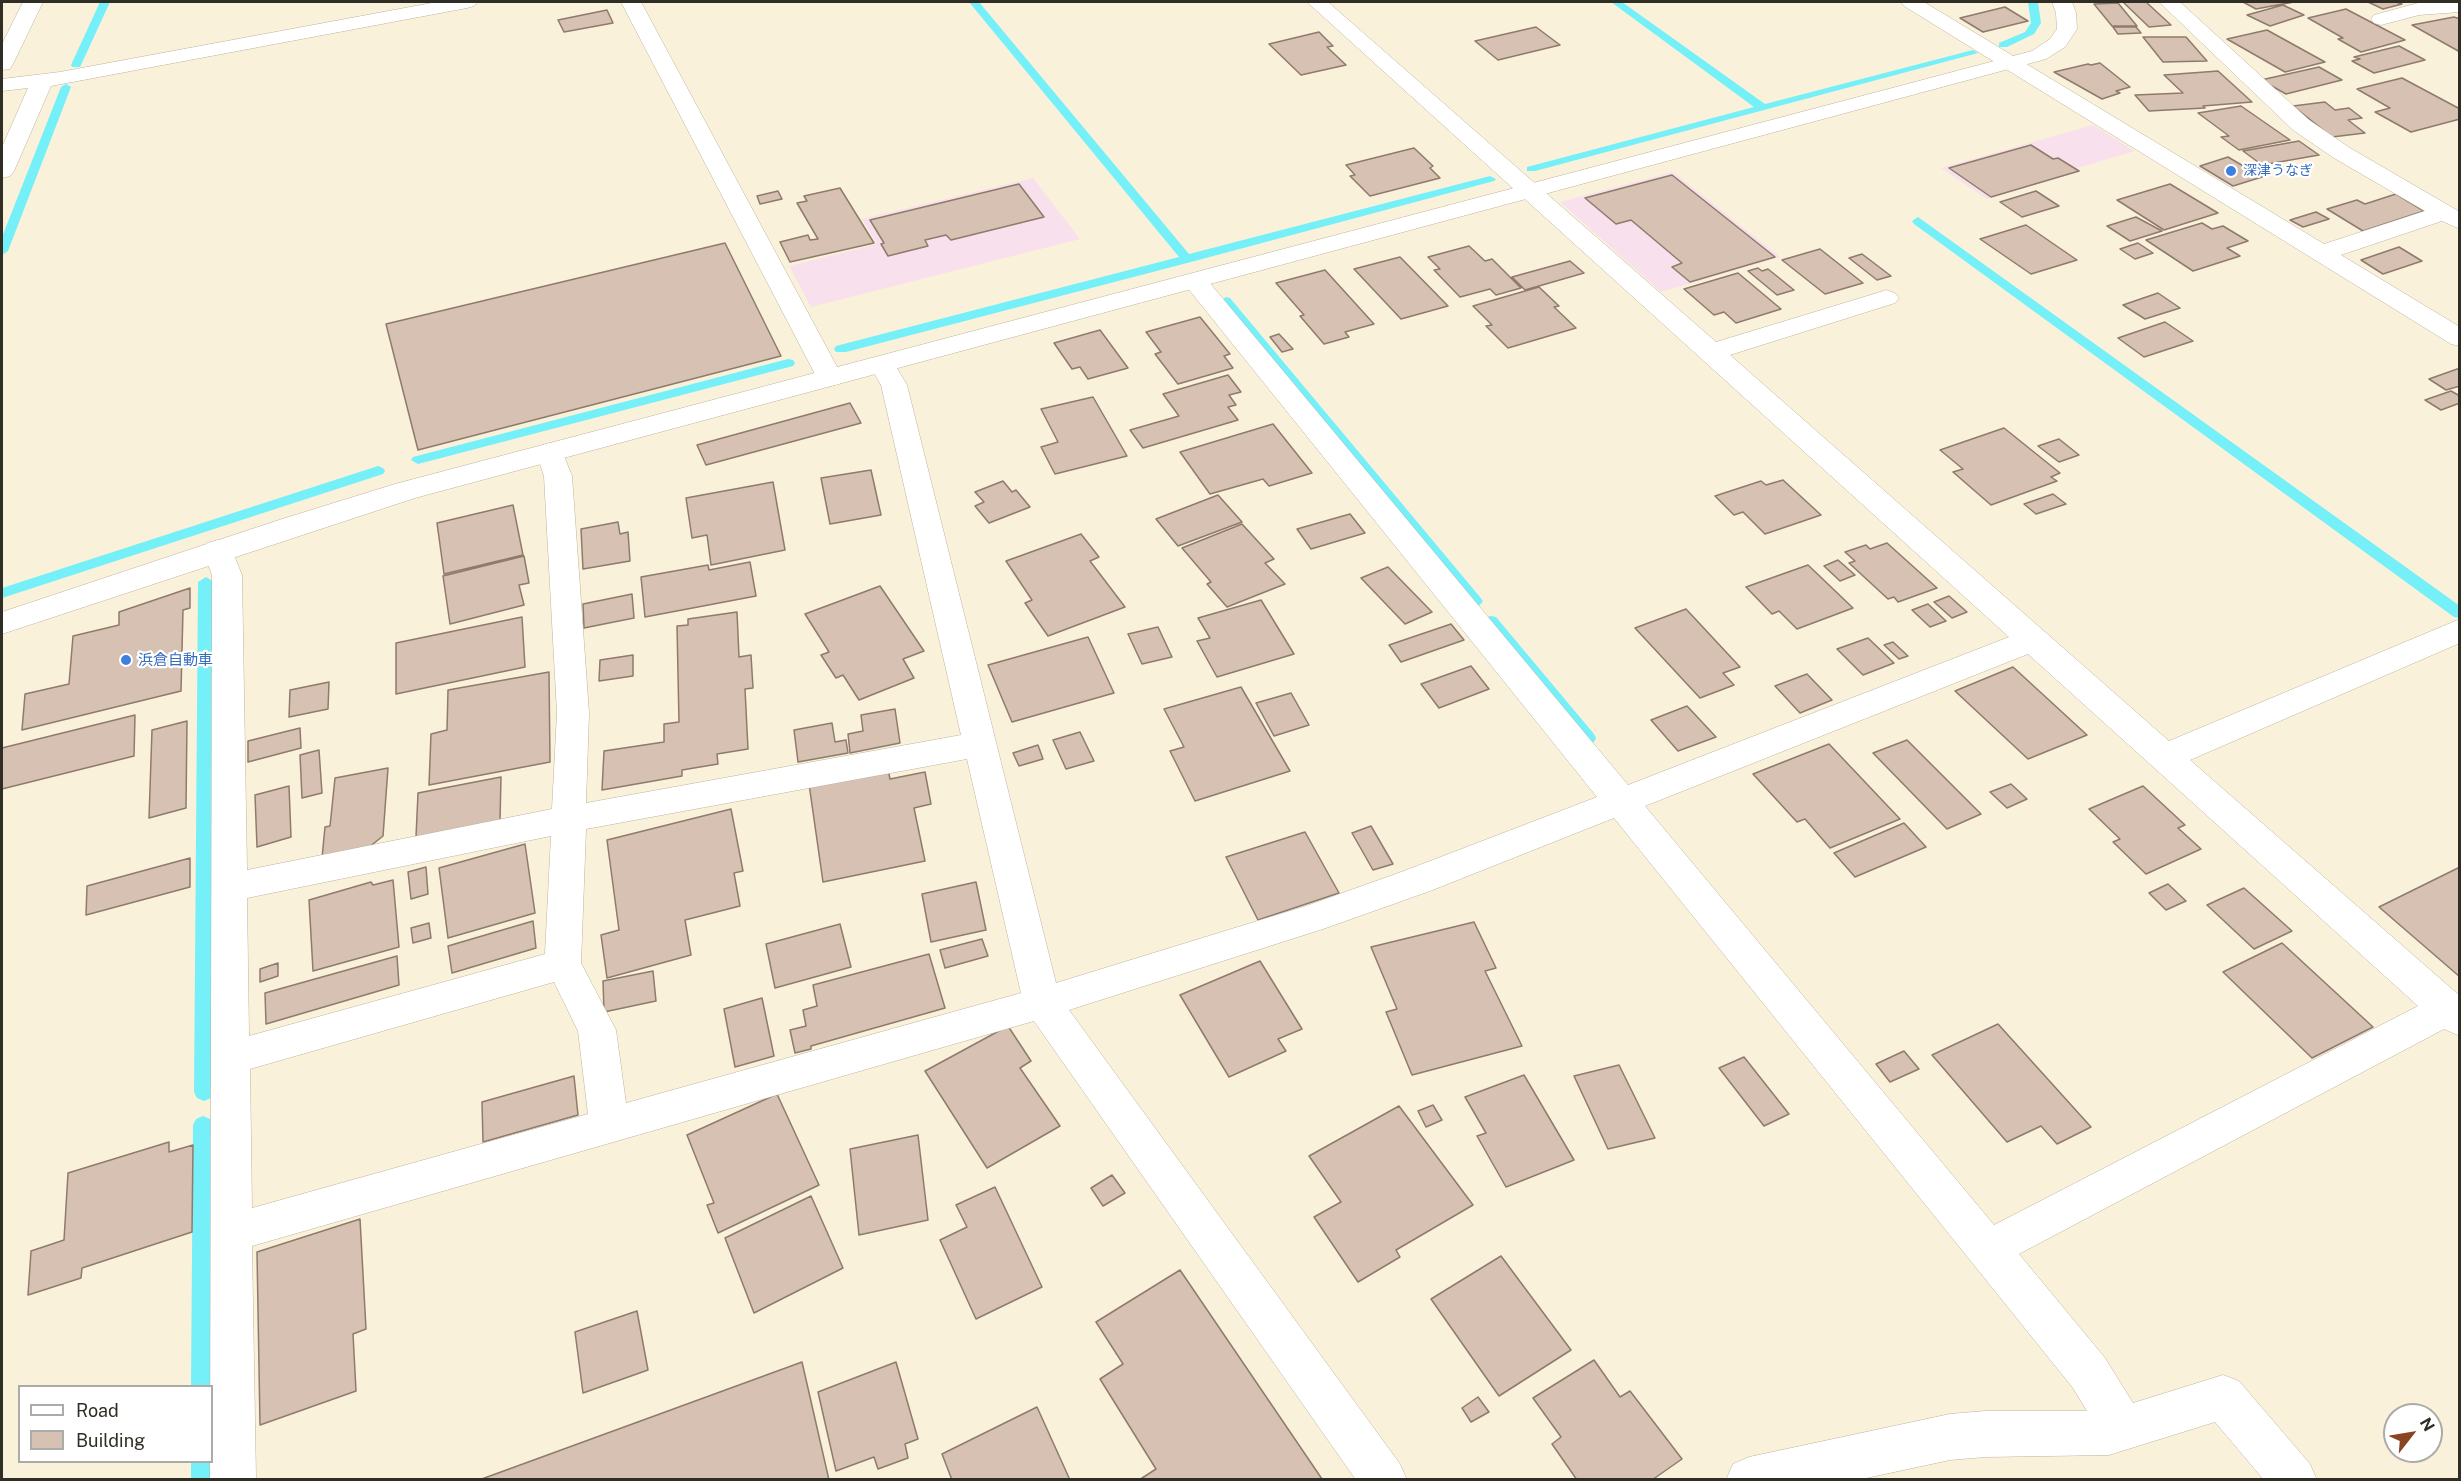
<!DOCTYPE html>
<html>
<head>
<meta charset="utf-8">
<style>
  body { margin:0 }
  #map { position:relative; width:2461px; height:1481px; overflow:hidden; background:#faf1da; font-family:"Public Sans",sans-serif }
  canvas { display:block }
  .frame { position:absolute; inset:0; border:3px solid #302d24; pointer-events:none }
  .legend { position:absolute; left:18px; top:1385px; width:195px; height:78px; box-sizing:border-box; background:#fff; border:2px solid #acaba7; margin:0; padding:8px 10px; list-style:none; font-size:18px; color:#302d24 }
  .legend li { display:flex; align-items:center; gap:12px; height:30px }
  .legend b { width:30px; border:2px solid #acaba7 }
  .north { position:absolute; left:2383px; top:1403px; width:60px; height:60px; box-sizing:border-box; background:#fff; border:2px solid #acaba7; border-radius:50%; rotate:59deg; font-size:16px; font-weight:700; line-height:24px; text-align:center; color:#302d24 }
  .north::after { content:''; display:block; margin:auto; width:21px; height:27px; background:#8b4421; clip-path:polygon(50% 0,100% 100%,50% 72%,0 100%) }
</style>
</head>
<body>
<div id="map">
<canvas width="2461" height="1481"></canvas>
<div class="frame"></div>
<ul class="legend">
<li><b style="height:8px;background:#fff"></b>Road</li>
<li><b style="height:16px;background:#d6c1b2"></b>Building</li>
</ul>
<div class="north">N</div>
</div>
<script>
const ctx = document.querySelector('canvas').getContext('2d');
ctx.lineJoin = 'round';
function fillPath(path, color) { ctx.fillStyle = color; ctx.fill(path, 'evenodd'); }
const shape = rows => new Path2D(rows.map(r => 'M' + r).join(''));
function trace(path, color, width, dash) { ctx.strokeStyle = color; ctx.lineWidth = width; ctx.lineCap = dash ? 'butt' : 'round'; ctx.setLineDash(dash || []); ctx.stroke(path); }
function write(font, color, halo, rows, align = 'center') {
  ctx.font = font + ' "Public Sans","Noto Sans JP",sans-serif'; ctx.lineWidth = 4.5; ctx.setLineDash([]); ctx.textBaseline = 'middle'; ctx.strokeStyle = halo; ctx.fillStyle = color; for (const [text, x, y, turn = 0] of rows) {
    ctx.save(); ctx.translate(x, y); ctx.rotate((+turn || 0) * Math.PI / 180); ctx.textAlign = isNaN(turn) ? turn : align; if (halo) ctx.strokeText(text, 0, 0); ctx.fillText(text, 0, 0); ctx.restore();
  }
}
const industrial = shape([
  [2093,125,2135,151,2077,168,2082,171,1987,199,1941,168],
  [1673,172,1780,257,1661,292,1560,202],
  [1033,178,1080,239,811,307,789,266,877,244,862,219]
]);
const stream = shape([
  [100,2,110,2,81,65,80,67,72,67,71,65,100,2],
  [969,2,979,2,1189,254,1490,176,1496,179,1494,181,1191,262,846,352,836,352,834,349,836,346,1179,257,969,2],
  [1611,2,1622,2,1765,104,1973,50,1978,53,1535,171,1527,171,1527,167,1754,107,1611,2],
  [2028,2,2038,2,2041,23,2034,34,2007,47,1999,47,1999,43,2025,32,2031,23,2028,2],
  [66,84,71,87,8,251,2,255,2,237,61,87,66,84],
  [1918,217,2460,606,2460,618,2454,617,1914,224,1912,221,1918,217],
  [1226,297,1230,298,1480,597,1483,601,1480,605,1470,605,1222,304,1220,301,1226,297],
  [788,359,793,360,795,363,793,366,418,464,411,460,413,457,788,359],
  [378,466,383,468,385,471,383,474,2,598,2,588,378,466],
  [206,577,214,582,214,1092,211,1098,204,1101,197,1098,194,1092,198,582,206,577],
  [1491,616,1496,617,1594,734,1596,738,1594,742,1582,742,1486,625,1483,621,1486,617,1491,616],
  [203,1116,210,1119,213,1125,212,1390,212,1386,191,1386,193,1125,196,1119,203,1116],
  [212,1457,213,1480,191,1480,191,1462,212,1462,212,1457]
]);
const building = shape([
  [2123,2,2146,2,2171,25,2149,27,2123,2],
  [2243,2,2294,2,2256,9,2243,2],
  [2368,2,2396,2,2402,4,2383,9,2368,2],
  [2118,3,2137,26,2112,26,2094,4,2118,3],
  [2283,5,2304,15,2270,26,2247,15,2283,5],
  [2005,7,2028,21,1983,32,1960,18,2005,7],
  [2346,9,2405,40,2361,52,2338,39,2343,38,2308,18,2346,9],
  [607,10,613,23,564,32,558,20,607,10],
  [2454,17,2460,19,2460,52,2412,25,2454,17],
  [1536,27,1560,45,1498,60,1475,41,1536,27],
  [2113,27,2136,27,2141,33,2118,34,2113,27],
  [2267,30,2325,62,2285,72,2227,39,2267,30],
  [1319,32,1333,46,1327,47,1346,65,1301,75,1269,44,1319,32],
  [2143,37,2186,37,2207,61,2163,62,2143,37],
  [2399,46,2425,60,2374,73,2352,61,2360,59,2354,57,2399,46],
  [2100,63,2130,87,2116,91,2120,93,2102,99,2054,72,2088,64,2091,65,2100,63],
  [2319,67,2342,80,2286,94,2261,80,2319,67],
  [2218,71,2252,102,2203,106,2205,108,2149,111,2135,95,2183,93,2164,75,2218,71],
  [2402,78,2460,109,2460,119,2411,132,2375,112,2390,108,2357,89,2402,78],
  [2325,102,2335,110,2349,108,2362,118,2348,120,2365,133,2332,137,2293,106,2325,102],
  [2241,106,2290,140,2239,150,2221,137,2229,136,2198,113,2241,106],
  [2299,141,2319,155,2262,165,2243,151,2299,141],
  [2031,145,2053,159,2058,158,2079,171,1991,197,1949,168,2031,145],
  [1414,148,1433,166,1430,168,1440,178,1370,196,1350,176,1355,175,1346,165,1414,148],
  [2228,157,2262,177,2233,186,2200,166,2228,157],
  [1672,175,1775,257,1690,282,1672,267,1682,263,1631,220,1616,224,1585,198,1672,175],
  [1019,184,1044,217,951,240,946,235,925,240,928,246,888,256,881,244,884,243,870,220,1019,184],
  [2170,184,2218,213,2164,230,2117,200,2170,184],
  [840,188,874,243,790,262,780,242,808,235,810,240,818,239,797,203,807,201,804,196,840,188],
  [778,191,782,199,760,204,757,196,778,191],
  [2036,191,2059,206,2022,217,2000,202,2036,191],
  [2396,194,2424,211,2363,231,2327,209,2357,200,2365,204,2396,194],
  [2316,212,2329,219,2303,227,2290,220,2316,212],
  [2136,217,2162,231,2130,241,2107,226,2136,217],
  [2202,223,2212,229,2223,226,2248,241,2227,248,2240,256,2193,271,2146,240,2202,223],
  [2026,225,2077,260,2031,274,1980,239,2026,225],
  [725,243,781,356,418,450,386,324,725,243],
  [2138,243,2153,253,2135,259,2120,249,2138,243],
  [1469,246,1485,261,1492,259,1521,288,1496,295,1490,289,1460,297,1434,270,1440,269,1428,257,1469,246],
  [2399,247,2422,261,2383,274,2361,260,2399,247],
  [1820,249,1863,283,1825,294,1782,260,1820,249],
  [1862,254,1891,276,1877,280,1849,258,1862,254],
  [1400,257,1448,306,1401,319,1354,269,1400,257],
  [1570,261,1584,273,1525,290,1512,277,1570,261],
  [1758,268,1762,271,1768,269,1794,290,1777,295,1748,271,1758,268],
  [1325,270,1374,324,1345,332,1349,337,1324,344,1300,316,1304,315,1276,283,1325,270],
  [1738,273,1781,309,1736,323,1724,312,1714,315,1684,289,1738,273],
  [1539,287,1559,306,1554,307,1576,328,1508,348,1486,326,1492,325,1473,306,1539,287],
  [2158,293,2180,308,2145,319,2123,305,2158,293],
  [1200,317,1230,354,1224,356,1233,368,1178,384,1155,354,1161,352,1146,332,1200,317],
  [2165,322,2193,341,2144,357,2118,338,2165,322],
  [1100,330,1128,368,1088,379,1080,367,1072,369,1054,343,1100,330],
  [1279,334,1293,349,1282,352,1270,337,1279,334],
  [2460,368,2460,386,2446,390,2429,379,2460,368],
  [1228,375,1241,392,1229,395,1236,405,1228,407,1238,420,1143,448,1130,430,1179,416,1163,394,1228,375],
  [2451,391,2460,396,2460,403,2441,410,2425,400,2451,391],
  [1093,397,1127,456,1055,474,1041,447,1058,442,1041,409,1093,397],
  [850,403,861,423,706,465,697,445,850,403],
  [1273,424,1312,473,1269,486,1263,479,1210,494,1180,452,1273,424],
  [2004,428,2060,473,2051,477,2057,481,1991,505,1953,472,1963,469,1940,450,2004,428],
  [2059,439,2079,455,2059,462,2038,446,2059,439],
  [871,470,881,515,830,524,821,478,871,470],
  [1783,480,1821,515,1765,534,1743,512,1734,515,1715,496,1761,481,1766,485,1783,480],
  [1003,481,1012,492,1016,490,1030,507,989,523,975,506,984,502,975,492,1003,481],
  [773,482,785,550,711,565,707,535,692,538,686,498,773,482],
  [2053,494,2066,504,2036,514,2024,504,2053,494],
  [1218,495,1242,522,1178,546,1156,519,1218,495],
  [513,505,523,555,444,574,437,523,513,505],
  [1350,514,1365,533,1311,549,1297,529,1350,514],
  [618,522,620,534,628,532,630,561,583,569,581,529,618,522],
  [1242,524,1274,559,1265,563,1285,584,1227,607,1207,584,1211,582,1182,548,1242,524],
  [1081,534,1099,557,1090,561,1125,607,1048,636,1025,603,1032,600,1006,561,1081,534],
  [1887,543,1937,588,1898,602,1894,597,1888,599,1849,563,1855,561,1845,552,1866,545,1870,549,1887,543],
  [524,556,529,583,519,585,524,605,450,624,443,576,524,556],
  [1838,560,1855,575,1840,581,1824,566,1838,560],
  [750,562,756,596,645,617,641,577,708,565,709,570,750,562],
  [1808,565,1853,608,1797,629,1779,611,1772,614,1746,587,1808,565],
  [1388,567,1432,612,1405,624,1361,578,1388,567],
  [880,586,924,651,903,659,914,678,859,700,843,675,836,678,821,655,829,652,805,614,880,586],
  [190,588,190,608,183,610,181,691,22,730,25,694,69,684,73,636,119,625,119,612,190,588],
  [632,594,634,618,584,628,583,604,632,594],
  [1949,596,1967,612,1952,618,1934,602,1949,596],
  [1261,600,1294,654,1217,677,1197,641,1210,638,1198,618,1261,600],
  [1928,604,1946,621,1930,627,1912,610,1928,604],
  [1686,609,1740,667,1723,673,1734,685,1700,698,1635,628,1686,609],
  [737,612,739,657,751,655,753,688,745,689,748,749,717,754,718,764,682,770,682,776,602,790,604,751,664,742,664,724,679,722,677,626,688,625,688,619,737,612],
  [522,617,525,667,396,694,396,643,522,617],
  [1451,624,1464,640,1401,662,1389,645,1451,624],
  [1158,627,1172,657,1142,664,1128,634,1158,627],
  [1088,637,1114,693,1012,722,988,665,1088,637],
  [1868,638,1894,663,1863,675,1837,649,1868,638],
  [1893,642,1908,656,1899,659,1884,645,1893,642],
  [633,655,633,676,599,681,600,660,633,655],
  [1471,666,1489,689,1439,708,1421,684,1471,666],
  [2013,667,2087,735,2028,759,1955,691,2013,667],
  [549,672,550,762,429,785,431,734,447,730,448,690,549,672],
  [1807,674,1832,700,1800,713,1775,686,1807,674],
  [329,682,328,709,289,717,290,690,329,682],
  [1241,687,1290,771,1195,801,1170,751,1184,747,1164,709,1241,687],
  [1291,693,1309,725,1274,736,1256,703,1291,693],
  [1687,706,1716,737,1678,751,1651,720,1687,706],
  [895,709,900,743,850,753,848,734,863,731,861,715,895,709],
  [135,715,134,756,2,789,2,748,135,715],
  [187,721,186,808,149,818,152,730,187,721],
  [832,723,835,742,846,740,848,753,798,762,794,730,832,723],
  [300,728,301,748,248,762,248,741,300,728],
  [1080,732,1094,761,1066,769,1053,740,1080,732],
  [1907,740,1981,814,1947,829,1873,753,1907,740],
  [1829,744,1900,819,1830,848,1805,819,1797,822,1753,774,1829,744],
  [1038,745,1043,759,1019,766,1013,753,1038,745],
  [319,750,322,793,302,798,300,755,319,750],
  [388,768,383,836,368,848,322,858,325,827,330,826,335,778,388,768],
  [888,769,890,779,925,772,931,804,914,808,925,861,823,882,809,784,888,769],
  [501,777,500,821,416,837,418,793,501,777],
  [2011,784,2027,799,2007,808,1990,792,2011,784],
  [289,786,291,837,257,847,255,795,289,786],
  [2143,786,2185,825,2178,828,2201,849,2146,874,2113,842,2120,839,2089,809,2143,786],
  [731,809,743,871,734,873,740,906,685,920,691,955,607,978,601,935,619,930,607,840,731,809],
  [1904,823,1926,847,1855,877,1834,853,1904,823],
  [1371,826,1393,864,1373,870,1352,833,1371,826],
  [1305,832,1339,893,1258,920,1226,857,1305,832],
  [525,844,535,913,448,938,439,868,525,844],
  [190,858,190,887,86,915,87,886,190,858],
  [426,867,428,894,411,899,408,872,426,867],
  [2460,867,2460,977,2379,907,2460,867],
  [393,880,399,947,313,971,309,900,371,882,373,885,393,880],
  [976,882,986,930,931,942,922,894,976,882],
  [2168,884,2186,901,2166,910,2149,893,2168,884],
  [2244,888,2292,931,2254,949,2207,905,2244,888],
  [533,921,536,948,452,973,448,946,533,921],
  [1474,922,1496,968,1485,971,1522,1046,1412,1075,1386,1012,1397,1009,1371,947,1474,922],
  [429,923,431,938,413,943,411,928,429,923],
  [840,924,851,967,775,988,766,944,840,924],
  [982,939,988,956,945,968,940,950,982,939],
  [2282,943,2373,1027,2312,1058,2223,972,2282,943],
  [929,954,945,1008,811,1046,811,1049,795,1053,790,1030,806,1026,803,1010,817,1006,813,985,929,954],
  [397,956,399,985,266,1024,265,993,397,956],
  [1260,961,1302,1029,1278,1039,1286,1051,1229,1077,1180,995,1260,961],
  [278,963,278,976,260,982,260,969,278,963],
  [653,971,656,1001,604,1012,603,981,653,971],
  [762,998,774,1056,735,1067,724,1009,762,998],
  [1998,1024,2091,1127,2057,1144,2041,1126,2007,1142,1932,1055,1998,1024],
  [1008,1026,1031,1061,1020,1068,1060,1126,987,1168,925,1071,1008,1026],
  [1904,1051,1919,1069,1890,1082,1876,1064,1904,1051],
  [1744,1057,1789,1114,1764,1126,1719,1068,1744,1057],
  [1619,1065,1655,1138,1608,1149,1574,1076,1619,1065],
  [1524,1075,1574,1160,1506,1187,1477,1136,1486,1133,1465,1097,1524,1075],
  [574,1076,578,1115,483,1142,482,1102,574,1076],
  [777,1094,819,1185,718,1233,707,1205,714,1203,687,1135,777,1094],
  [1433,1105,1442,1120,1426,1127,1418,1111,1433,1105],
  [1399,1106,1473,1205,1396,1250,1400,1257,1358,1282,1314,1217,1341,1202,1309,1156,1399,1106],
  [918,1135,928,1220,859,1235,850,1149,918,1135],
  [169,1142,169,1152,193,1145,192,1232,82,1268,81,1278,28,1295,31,1251,64,1240,68,1173,169,1142],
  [1112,1175,1125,1193,1103,1206,1091,1188,1112,1175],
  [995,1187,1042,1287,976,1319,940,1240,967,1227,956,1205,995,1187],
  [811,1196,843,1268,754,1313,725,1238,811,1196],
  [360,1219,366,1329,353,1334,356,1391,260,1425,257,1252,360,1219],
  [1501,1256,1571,1350,1499,1396,1431,1299,1501,1256],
  [1180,1270,1322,1479,1322,1480,1139,1480,1156,1469,1100,1379,1123,1364,1096,1322,1180,1270],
  [637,1311,648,1370,583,1393,575,1332,637,1311],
  [1594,1360,1620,1397,1630,1391,1682,1459,1652,1480,1577,1480,1552,1444,1561,1437,1533,1398,1594,1360],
  [802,1362,829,1480,479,1480,802,1362],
  [896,1362,918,1439,905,1444,908,1458,878,1469,874,1457,836,1471,818,1392,896,1362],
  [1478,1397,1489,1412,1471,1422,1462,1408,1478,1397],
  [1037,1407,1070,1480,952,1480,942,1454,1037,1407]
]);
const minor = shape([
  [437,2,477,2,474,6,467,8,51,86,14,171,10,176,2,178,2,147,28,88,2,91,2,79,60,72,437,2],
  [621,2,641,2,843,378,839,384,830,386,821,384,817,378,621,2],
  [1307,2,1328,2,1716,342,1877,293,1886,290,1895,293,1899,298,1895,303,1730,355,2169,741,2460,619,2460,643,2190,760,2460,996,2460,1036,2444,1029,2019,1254,2105,1358,2133,1403,2223,1375,2239,1381,2310,1464,2317,1480,2264,1480,2215,1422,2109,1455,1985,1457,1950,1460,1857,1480,1726,1480,1733,1464,1749,1457,1950,1414,1985,1411,2087,1411,2073,1388,1614,818,1430,891,1323,929,1069,1010,1400,1464,1407,1480,1356,1480,1034,1021,252,1246,256,1480,210,1480,212,575,203,550,207,543,218,540,229,543,242,575,247,870,552,809,557,713,544,476,536,452,540,446,550,443,560,446,572,476,589,713,586,803,961,735,881,385,869,364,873,358,882,356,891,358,907,385,1056,983,1306,906,1404,871,1597,797,1186,286,1182,281,1186,276,1195,273,1204,276,1628,785,2009,637,1307,2],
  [2028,654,2418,1006,1994,1225,1645,806,2028,654],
  [967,759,1021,993,626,1103,616,1030,581,963,586,829,967,759],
  [551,836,545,954,249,1036,247,898,551,836],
  [554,982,578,1031,588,1114,252,1208,250,1069,554,982],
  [1901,2,1924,2,2324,244,2425,211,2334,158,2293,130,2159,2,2180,2,2309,120,2350,148,2460,212,2460,229,2442,221,2341,255,2460,327,2460,346,2451,344,1904,6,1901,2],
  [2460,2,2460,12,2419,15,2381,25,2374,23,2371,19,2374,15,2418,3,2460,2]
]);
const tertiary = shape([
  [2052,2,2072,2,2076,13,2077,29,2065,47,2046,59,415,498,2,634,2,612,279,520,395,484,2032,51,2050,39,2057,29,2056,13,2052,2]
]);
const trunk = shape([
  [23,2,43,2,13,64,10,69,2,70,2,44,23,2]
]);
const markers = [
  [2231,171,6,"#3f7fe0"],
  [126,660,6,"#3f7fe0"]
];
const farShopnames = [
  ["深津うなぎ",2243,171]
];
const shopNames = [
  ["浜倉自動車",138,660]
];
fillPath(industrial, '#f8e0ec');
fillPath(stream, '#75f0f9');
fillPath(building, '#d6c1b2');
trace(building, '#8e7b6c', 1.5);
trace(minor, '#bcb49e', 1);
trace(tertiary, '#bcb49e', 1);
trace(trunk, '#bcb49e', 1);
fillPath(minor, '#fff');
fillPath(tertiary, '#fff');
fillPath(trunk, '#fff');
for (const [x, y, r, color] of markers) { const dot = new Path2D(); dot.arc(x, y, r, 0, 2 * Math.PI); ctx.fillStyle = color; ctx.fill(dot); trace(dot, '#fff', 2); }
write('14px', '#366cbe', '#fff', farShopnames, 'left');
write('15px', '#366cbe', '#fff', shopNames, 'left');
</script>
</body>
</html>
